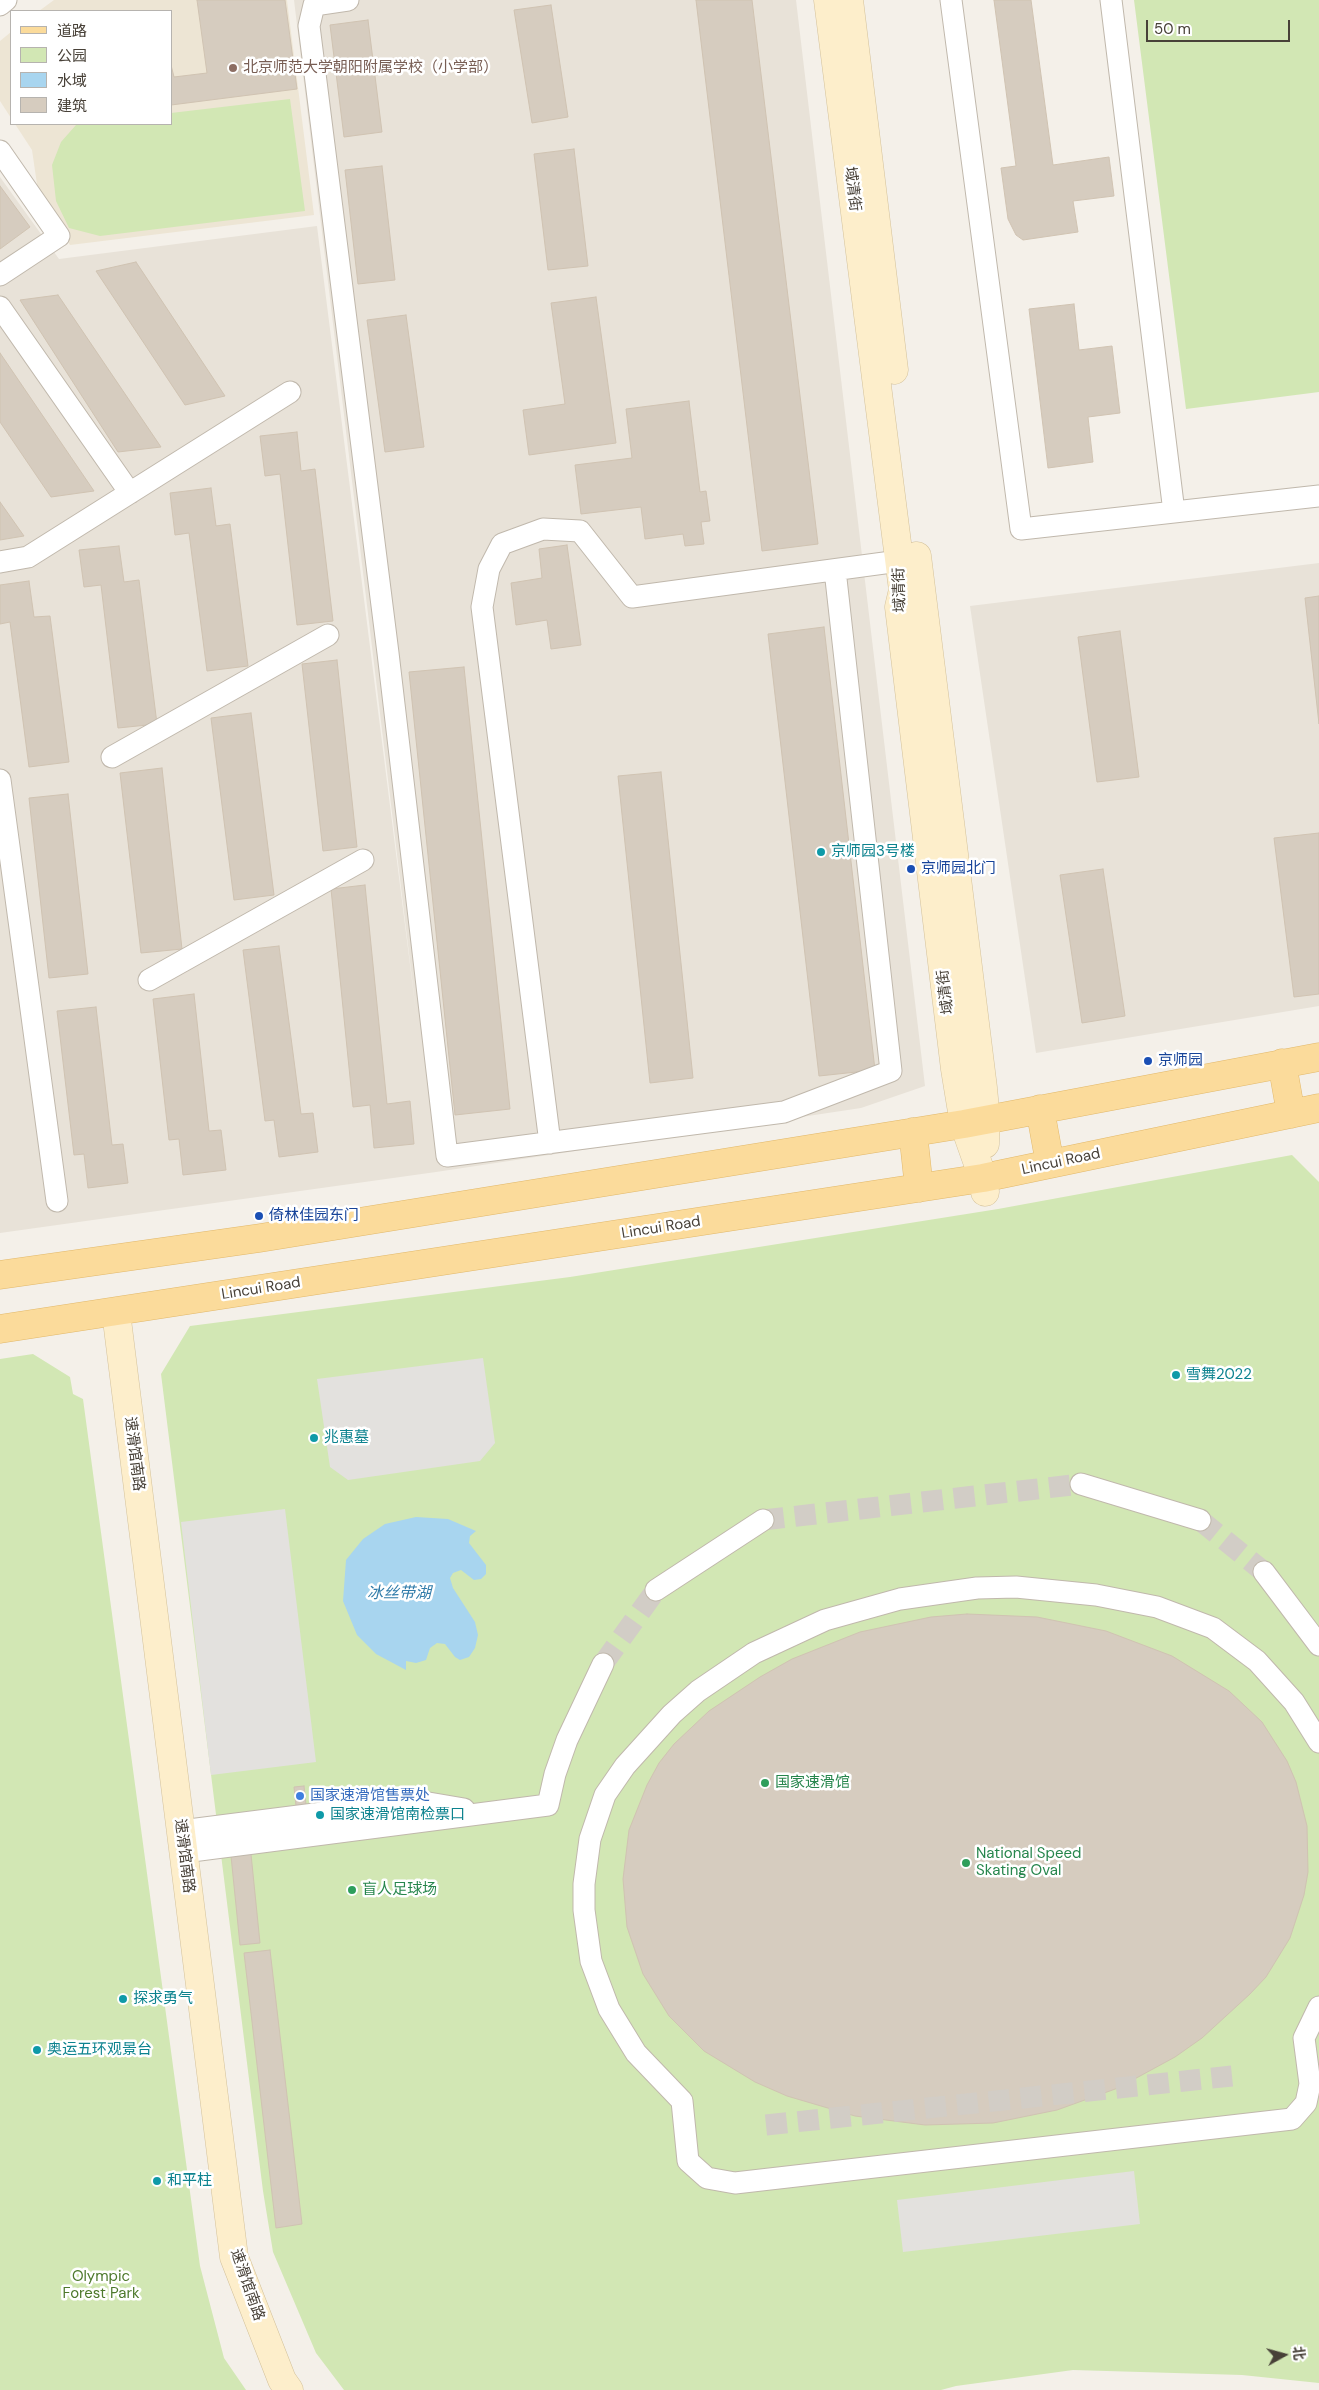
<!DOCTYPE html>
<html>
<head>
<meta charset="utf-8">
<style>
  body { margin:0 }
  #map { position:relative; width:1319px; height:2390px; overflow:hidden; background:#f4f0e9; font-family:"DM Sans","Noto Sans SC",sans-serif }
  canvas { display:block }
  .legend { position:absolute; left:10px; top:10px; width:162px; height:115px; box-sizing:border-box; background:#fff; border:1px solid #b6b3af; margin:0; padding:6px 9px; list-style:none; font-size:15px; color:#484138 }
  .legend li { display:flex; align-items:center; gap:10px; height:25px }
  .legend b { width:25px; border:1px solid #b6b3af }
  .north { position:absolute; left:1259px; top:2330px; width:50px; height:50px; -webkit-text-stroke:4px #fff; paint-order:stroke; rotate:83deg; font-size:14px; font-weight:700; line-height:20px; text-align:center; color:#484138 }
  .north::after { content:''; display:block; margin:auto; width:18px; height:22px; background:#484138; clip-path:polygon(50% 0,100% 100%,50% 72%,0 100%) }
  .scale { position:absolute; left:1146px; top:20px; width:144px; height:22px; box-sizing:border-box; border:2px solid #484138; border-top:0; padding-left:6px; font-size:15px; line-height:18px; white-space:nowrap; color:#484138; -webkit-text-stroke:4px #fff; paint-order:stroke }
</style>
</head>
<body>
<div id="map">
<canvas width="1319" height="2390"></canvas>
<ul class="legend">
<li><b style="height:6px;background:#fbdb9b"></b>道路</li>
<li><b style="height:14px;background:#d2e7b4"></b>公园</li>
<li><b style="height:14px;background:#a8d5ef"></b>水域</li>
<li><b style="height:14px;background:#d6ccbf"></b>建筑</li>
</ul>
<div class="north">北</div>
<div class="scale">50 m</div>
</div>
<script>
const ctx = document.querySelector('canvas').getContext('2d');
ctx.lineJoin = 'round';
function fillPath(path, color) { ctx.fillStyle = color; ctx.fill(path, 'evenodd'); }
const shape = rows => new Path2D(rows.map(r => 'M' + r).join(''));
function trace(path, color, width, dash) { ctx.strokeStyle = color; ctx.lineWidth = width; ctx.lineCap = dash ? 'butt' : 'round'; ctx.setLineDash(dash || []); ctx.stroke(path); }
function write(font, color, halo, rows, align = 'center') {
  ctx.font = font + ' "DM Sans","Noto Sans SC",sans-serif'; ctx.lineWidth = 5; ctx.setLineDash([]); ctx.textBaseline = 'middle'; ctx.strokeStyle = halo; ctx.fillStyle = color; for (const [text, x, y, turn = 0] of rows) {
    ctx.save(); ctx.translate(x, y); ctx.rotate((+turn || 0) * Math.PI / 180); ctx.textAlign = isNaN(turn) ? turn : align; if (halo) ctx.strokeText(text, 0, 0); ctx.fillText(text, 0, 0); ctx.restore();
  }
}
const residential = shape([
  [294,0,796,0,925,1086,861,1108,436,1172,0,1233,0,177,59,259,317,226,417,1020],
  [1319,563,1319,1006,1036,1053,970,606]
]);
const education = shape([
  [54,0,287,0,314,215,70,245,39,198,32,150,15,124,171,124,171,11,39,11],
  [11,32,11,118,0,101,0,41]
]);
const green = shape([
  [1134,0,1319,0,1319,392,1186,409],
  [290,99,305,211,100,236,69,228,56,201,52,165,61,142,76,125,171,124,171,113],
  [1292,1155,1319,1182,1319,2383,1242,2375,1073,2370,956,2386,941,2390,344,2390,316,2353,273,2252,263,2191,161,1374,190,1326,570,1277,998,1209],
  [33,1354,70,1377,73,1394,83,1399,200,2266,224,2358,246,2390,0,2390,0,1359]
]);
const parking = shape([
  [483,1358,495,1443,480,1461,348,1480,330,1467,317,1379],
  [285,1509,316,1762,211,1775,181,1522],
  [1134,2171,1140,2224,903,2252,897,2200]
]);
const water = shape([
  [416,1517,448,1519,476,1531,470,1536,469,1543,486,1565,486,1574,481,1579,474,1580,461,1570,453,1573,450,1578,453,1588,475,1622,478,1635,475,1648,469,1657,460,1660,455,1657,445,1644,437,1643,430,1648,426,1660,416,1663,406,1661,406,1670,376,1654,357,1635,343,1601,346,1560,363,1539,385,1524]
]);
const building = shape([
  [197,0,285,0,297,89,171,105,171,65,174,77,207,73,197,0],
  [696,0,752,0,818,544,762,551,696,0],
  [994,0,1031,0,1053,165,1109,157,1114,196,1073,201,1078,232,1023,240,1016,235,1008,219,1001,168,1016,166,994,0],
  [551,5,568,117,532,123,514,10,551,5],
  [368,20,382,132,344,137,330,25,368,20],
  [574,149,588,266,548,270,534,154,574,149],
  [382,166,395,280,358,284,345,170,382,166],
  [0,186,30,227,0,249,0,186],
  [136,262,225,396,185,405,96,271,136,262],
  [58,295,161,447,118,452,20,300,58,295],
  [596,297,616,443,529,455,523,410,565,404,551,303,596,297],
  [1074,304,1079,350,1112,346,1120,413,1088,417,1093,462,1048,468,1029,309,1074,304],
  [406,315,424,447,385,452,367,320,406,315],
  [0,353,94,491,51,497,0,422,0,353],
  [689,401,700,492,706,491,710,521,701,522,704,544,685,546,683,534,645,539,641,507,581,514,575,465,632,458,626,409,689,401],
  [297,432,301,471,315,469,333,621,297,625,280,474,265,476,260,436,297,432],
  [211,488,216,526,230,524,248,666,207,671,189,533,175,535,170,493,211,488],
  [0,502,24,536,0,540,0,502],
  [567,545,581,645,551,649,547,620,516,625,511,583,542,578,539,549,567,545],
  [119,546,124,582,139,580,157,724,118,728,101,585,84,587,79,550,119,546],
  [29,581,34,617,50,616,69,762,29,767,10,622,0,624,0,585,29,581],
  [1319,596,1319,724,1305,598,1319,596],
  [824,627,875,1070,819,1076,768,634,824,627],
  [1120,631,1139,777,1097,782,1078,637,1120,631],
  [337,660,357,847,323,851,302,664,337,660],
  [464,667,510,1109,455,1115,409,672,464,667],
  [251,713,274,895,234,900,211,718,251,713],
  [162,768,182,949,141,953,120,773,162,768],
  [661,772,693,1078,650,1083,618,776,661,772],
  [68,794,88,974,49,978,29,798,68,794],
  [1319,833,1319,994,1294,997,1274,838,1319,833],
  [1103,869,1125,1016,1082,1023,1060,875,1103,869],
  [365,885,387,1104,410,1101,414,1144,374,1148,370,1105,353,1107,331,889,365,885],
  [279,946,301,1114,313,1113,318,1152,279,1157,274,1120,265,1121,243,950,279,946],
  [194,994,209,1131,221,1130,226,1170,183,1175,179,1139,169,1140,153,999,194,994],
  [96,1007,112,1145,123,1144,128,1183,88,1188,84,1154,74,1155,57,1011,96,1007],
  [967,1614,1037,1617,1106,1631,1172,1656,1229,1691,1262,1722,1287,1761,1296,1782,1307,1826,1308,1872,1304,1895,1290,1938,1266,1977,1250,1994,1202,2038,1175,2057,1118,2088,1057,2110,993,2123,925,2125,855,2116,787,2096,755,2082,704,2051,669,2016,643,1974,627,1927,623,1879,629,1830,647,1785,659,1763,674,1744,709,1711,760,1677,792,1659,860,1632,931,1617,967,1614],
  [304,1786,306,1805,296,1806,294,1787,304,1786],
  [251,1854,260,1943,240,1945,231,1856,251,1854],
  [270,1950,302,2224,276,2228,244,1953,270,1950]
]);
const streetTunnel = shape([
  [763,1520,1081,1484],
  [1200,1520,1264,1572],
  [603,1664,656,1590],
  [766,2125,1232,2076]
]);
const street = shape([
  [348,0,314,5,309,26,388,653,447,1156,784,1112,891,1071,835,570],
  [951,0,1021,529,1319,496],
  [1111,0,1174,512],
  [0,5,6,0],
  [0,151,59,236,0,275],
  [0,307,130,493],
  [0,562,28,557,290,392],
  [112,757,328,635],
  [0,780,57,1201],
  [149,980,363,860],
  [550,1143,482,607,489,569,502,544,543,529,580,531,632,597,899,561],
  [1081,1484,1200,1520],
  [1264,1572,1319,1645],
  [656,1590,763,1520],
  [1319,1742,1294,1702,1257,1661,1213,1628,1157,1607,1096,1595,1016,1587,977,1588,900,1599,825,1620,754,1653,698,1691,672,1714,625,1766,605,1795,590,1839,584,1884,584,1910,591,1961,609,2009,636,2053,682,2101,688,2161,707,2178,735,2183,1292,2119,1306,2103,1310,2084,1304,2038,1319,2007],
  [181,1831,417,1801,464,1809],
  [184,1852,548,1805,555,1774,567,1740,603,1664]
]);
const secondary = shape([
  [828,0,903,590,899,607,955,1069,964,1124,983,1178,985,1192],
  [849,0,894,370],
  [917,556,983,1088,986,1120,985,1144],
  [116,1312,234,2257,282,2380,289,2390]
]);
const primary = shape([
  [1282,1063,1291,1114],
  [1040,1109,1050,1164],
  [913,1132,919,1188],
  [0,1275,260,1238,964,1124,1319,1057],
  [0,1329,983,1178,1319,1108]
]);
const markers = [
  [233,68,5,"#8d6e63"],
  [821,852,5,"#0f9aa8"],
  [911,869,5,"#1a4fb4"],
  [1148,1061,5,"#1a4fb4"],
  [259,1216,5,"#1a4fb4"],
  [1176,1375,5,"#0f9aa8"],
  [314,1438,5,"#0f9aa8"],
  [765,1783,5,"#2e9e5b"],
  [300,1796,5,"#3f7fe0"],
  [320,1815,5,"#0f9aa8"],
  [966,1863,5,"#2e9e5b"],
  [352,1890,5,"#2e9e5b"],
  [123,1999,5,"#0f9aa8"],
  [37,2050,5,"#0f9aa8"],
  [157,2181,5,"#0f9aa8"]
];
const educationNames = [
  ["北京师范大学朝阳附属学校（小学部）",243,68]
];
const streetNames = [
  ["域清街",852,189,83],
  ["域清街",900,590,-92],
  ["域清街",946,992,-97],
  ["Lincui Road",1061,1162,-12],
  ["Lincui Road",661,1228,-9],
  ["Lincui Road",261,1289,-9],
  ["速滑馆南路",134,1454,83],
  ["速滑馆南路",184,1856,83],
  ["速滑馆南路",247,2285,71]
];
const cultureNames = [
  ["京师园3号楼",831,852],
  ["雪舞2022",1186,1375],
  ["兆惠墓",324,1438],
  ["国家速滑馆南检票口",330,1815],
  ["探求勇气",133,1999],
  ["奥运五环观景台",47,2050],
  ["和平柱",167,2181]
];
const transitNames = [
  ["京师园北门",921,869],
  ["京师园",1158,1061],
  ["倚林佳园东门",269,1216]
];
const leisureNames = [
  ["国家速滑馆",775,1783],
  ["National Speed",976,1854],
  ["Skating Oval",976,1871],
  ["盲人足球场",362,1890]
];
const shopNames = [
  ["国家速滑馆售票处",310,1796]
];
const parkNames = [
  ["Olympic",101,2277],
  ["Forest Park",101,2294]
];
const waterNames = [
  ["冰丝带湖",399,1594]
];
fillPath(residential, '#e8e2d8');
fillPath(education, '#ede5d4');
fillPath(green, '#d2e7b4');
fillPath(parking, '#e3e1de');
fillPath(water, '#a8d5ef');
fillPath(building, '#d6ccbf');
trace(building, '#d0c3b2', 1);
trace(streetTunnel, '#d2cdc6', 21, [21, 11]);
trace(street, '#c0b8ac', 23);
trace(secondary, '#d3c19a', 29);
trace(primary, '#e1b86b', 29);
trace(street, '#fff', 21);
trace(secondary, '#fdeecb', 28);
trace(primary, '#fbdb9b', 28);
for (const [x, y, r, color] of markers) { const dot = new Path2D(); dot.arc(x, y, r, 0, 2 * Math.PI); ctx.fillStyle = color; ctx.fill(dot); trace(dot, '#fff', 2); }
write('15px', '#785e54', '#fff', educationNames, 'left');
write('15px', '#484138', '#fff', streetNames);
write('15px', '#0d838f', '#fff', cultureNames, 'left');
write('15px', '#164399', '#fff', transitNames, 'left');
write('15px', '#27864d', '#fff', leisureNames, 'left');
write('15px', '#366cbe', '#fff', shopNames, 'left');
write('15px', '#4d792c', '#fff', parkNames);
write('italic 16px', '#317caa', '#fff', waterNames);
</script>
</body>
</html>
